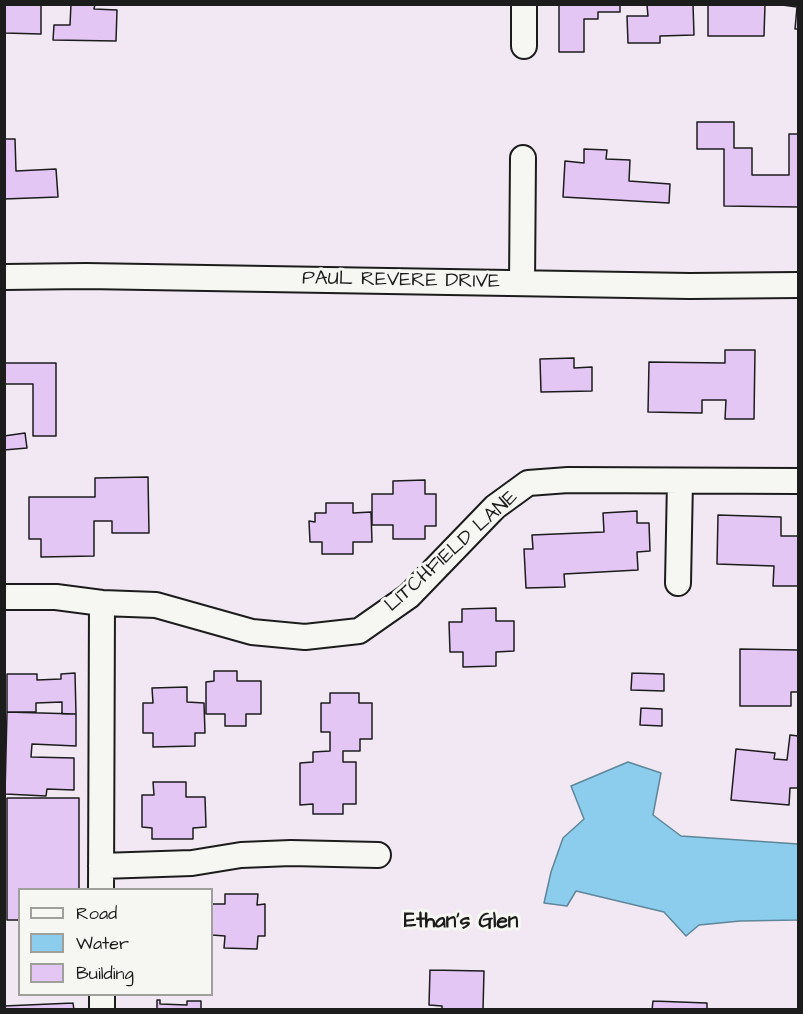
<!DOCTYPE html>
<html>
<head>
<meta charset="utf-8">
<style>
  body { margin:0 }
  #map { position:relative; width:803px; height:1014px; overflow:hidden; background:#f1e8f3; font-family:"Architects Daughter",sans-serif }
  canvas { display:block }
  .frame { position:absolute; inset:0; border:6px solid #1c1c1c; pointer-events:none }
  .legend { position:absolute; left:18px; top:888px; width:195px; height:108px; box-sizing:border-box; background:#f6f6f2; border:2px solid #9f9f9c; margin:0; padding:8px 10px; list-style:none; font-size:18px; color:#1c1c1c }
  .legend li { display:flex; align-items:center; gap:12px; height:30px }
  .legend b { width:30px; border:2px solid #9f9f9c }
</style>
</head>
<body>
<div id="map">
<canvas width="803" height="1014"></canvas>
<div class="frame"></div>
<ul class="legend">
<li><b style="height:8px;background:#f6f6f2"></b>Road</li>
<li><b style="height:16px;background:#8ccded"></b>Water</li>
<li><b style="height:16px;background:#e4c6f4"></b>Building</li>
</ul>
</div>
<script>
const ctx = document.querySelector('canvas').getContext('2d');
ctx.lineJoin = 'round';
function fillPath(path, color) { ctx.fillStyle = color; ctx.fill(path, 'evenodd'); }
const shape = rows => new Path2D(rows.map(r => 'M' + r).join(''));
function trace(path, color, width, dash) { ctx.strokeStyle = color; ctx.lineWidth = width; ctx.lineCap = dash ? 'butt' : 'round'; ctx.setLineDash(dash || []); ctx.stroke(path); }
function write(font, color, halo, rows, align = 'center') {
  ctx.font = font + ' "Architects Daughter",sans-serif'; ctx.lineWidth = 6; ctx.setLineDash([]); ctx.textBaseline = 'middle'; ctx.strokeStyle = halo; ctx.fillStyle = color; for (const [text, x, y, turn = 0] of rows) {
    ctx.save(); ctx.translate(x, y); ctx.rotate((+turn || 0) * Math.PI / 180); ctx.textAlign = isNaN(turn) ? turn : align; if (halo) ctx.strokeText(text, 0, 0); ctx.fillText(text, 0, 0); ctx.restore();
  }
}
const water = shape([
  [628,762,661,773,653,815,681,836,798,844,798,920,740,921,699,925,686,936,664,912,576,891,567,906,544,903,551,872,563,838,584,819,571,786,628,762]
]);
const building = shape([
  [4,4,41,4,41,34,4,33,4,4],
  [71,4,95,4,94,9,117,10,116,41,53,40,54,25,70,25,71,4],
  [559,4,620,4,620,12,598,12,598,19,584,19,584,52,559,52,559,4],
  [693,4,694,35,660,36,660,43,628,43,627,16,648,16,647,5,693,4],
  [708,4,765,4,764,36,708,36,708,4],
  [775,4,798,4,798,29,795,29,797,7,775,4],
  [697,122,734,122,734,148,752,148,752,175,789,175,789,134,798,134,798,207,724,206,724,149,697,149,697,122],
  [4,139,15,139,16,171,56,169,58,197,4,199,4,139],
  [584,149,607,150,606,159,630,160,629,181,670,184,669,203,563,197,565,161,584,163,584,149],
  [725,350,755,350,754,419,725,419,726,400,702,400,702,413,648,412,649,362,725,363,725,350],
  [574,358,574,368,592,367,592,391,541,392,540,359,574,358],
  [4,363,56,363,56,436,33,436,33,384,4,384,4,363],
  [25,433,27,448,4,450,4,436,25,433],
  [148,477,149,533,112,533,112,521,94,521,94,556,41,557,41,539,29,539,29,497,95,497,95,478,148,477],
  [425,480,425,494,436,494,436,526,425,526,425,539,393,539,393,525,372,525,372,494,393,494,393,481,425,480],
  [326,503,353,503,353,513,371,512,372,542,353,542,353,554,322,554,322,542,310,542,309,521,315,522,315,513,326,513,326,503],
  [637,511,637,523,649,523,650,551,637,552,638,570,564,574,565,587,526,588,524,549,533,549,532,535,604,532,603,513,637,511],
  [718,515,781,517,781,536,798,536,798,586,773,586,774,566,717,564,718,515],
  [496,608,496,621,514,621,514,651,496,652,496,666,463,667,463,652,450,652,449,622,462,622,462,609,496,608],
  [740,649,798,650,798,692,791,692,791,706,740,706,740,649],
  [214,671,237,671,237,681,261,681,261,714,246,714,246,726,225,726,225,714,206,714,206,682,214,681,214,671],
  [75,673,76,714,62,714,62,702,36,703,36,712,7,712,7,674,37,674,37,680,61,679,61,674,75,673],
  [632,673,664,674,664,691,631,690,632,673],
  [187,687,187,702,204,703,205,733,195,733,195,746,153,747,153,733,143,733,143,703,153,703,152,688,187,687],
  [330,693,359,693,359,703,372,703,372,739,360,739,360,751,343,751,343,762,356,762,356,804,343,804,343,814,313,814,313,804,300,805,300,763,313,762,313,752,330,751,330,732,321,732,321,703,330,703,330,693],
  [641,708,662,709,662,726,640,725,641,708],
  [7,712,76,714,76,746,32,744,31,757,74,758,74,790,47,789,46,796,5,794,7,712],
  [790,735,798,736,798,788,790,788,789,805,731,800,736,749,775,753,774,759,787,760,790,735],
  [153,782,186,782,186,797,205,797,206,827,193,828,193,839,152,839,152,828,142,827,142,795,154,795,153,782],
  [7,798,79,798,79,890,20,890,20,920,7,920,7,798],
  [225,894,258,894,257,905,265,904,265,936,258,936,257,949,224,948,225,936,212,935,212,904,225,904,225,894],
  [430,970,484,971,483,1010,442,1010,442,1006,429,1005,430,970],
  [157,1000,160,1000,160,1004,187,1005,187,1001,201,1001,201,1010,157,1010,157,1000],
  [653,1001,707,1003,707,1010,652,1010,653,1001],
  [73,1003,74,1010,4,1010,4,1006,73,1003]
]);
const minor = shape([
  [524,4,524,46],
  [4,277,86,276,690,286,798,285],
  [522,283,523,158],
  [678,583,680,481],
  [4,597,56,597,102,603,156,605,252,632,305,637,359,631,409,596,495,507,528,483,568,480,798,481],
  [101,866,192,863,241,855,291,853,378,855],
  [101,890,102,603],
  [102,994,102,1010]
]);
const streetNames = [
  ["PAUL REVERE DRIVE",401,281,1],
  ["LITCHFIELD LANE",452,552,-42]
];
const neighbourhoodNames = [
  ["Ethan's Glen",461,923]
];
fillPath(water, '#8ccded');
trace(water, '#5f8699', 1.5);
fillPath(building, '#e4c6f4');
trace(building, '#1c1c1c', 1.5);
trace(minor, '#1c1c1c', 28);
trace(minor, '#f6f6f2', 24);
write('20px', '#1c1c1c', '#f6f6f2', streetNames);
write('bold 21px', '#1c1c1c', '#f6f6f2', neighbourhoodNames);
</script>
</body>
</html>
